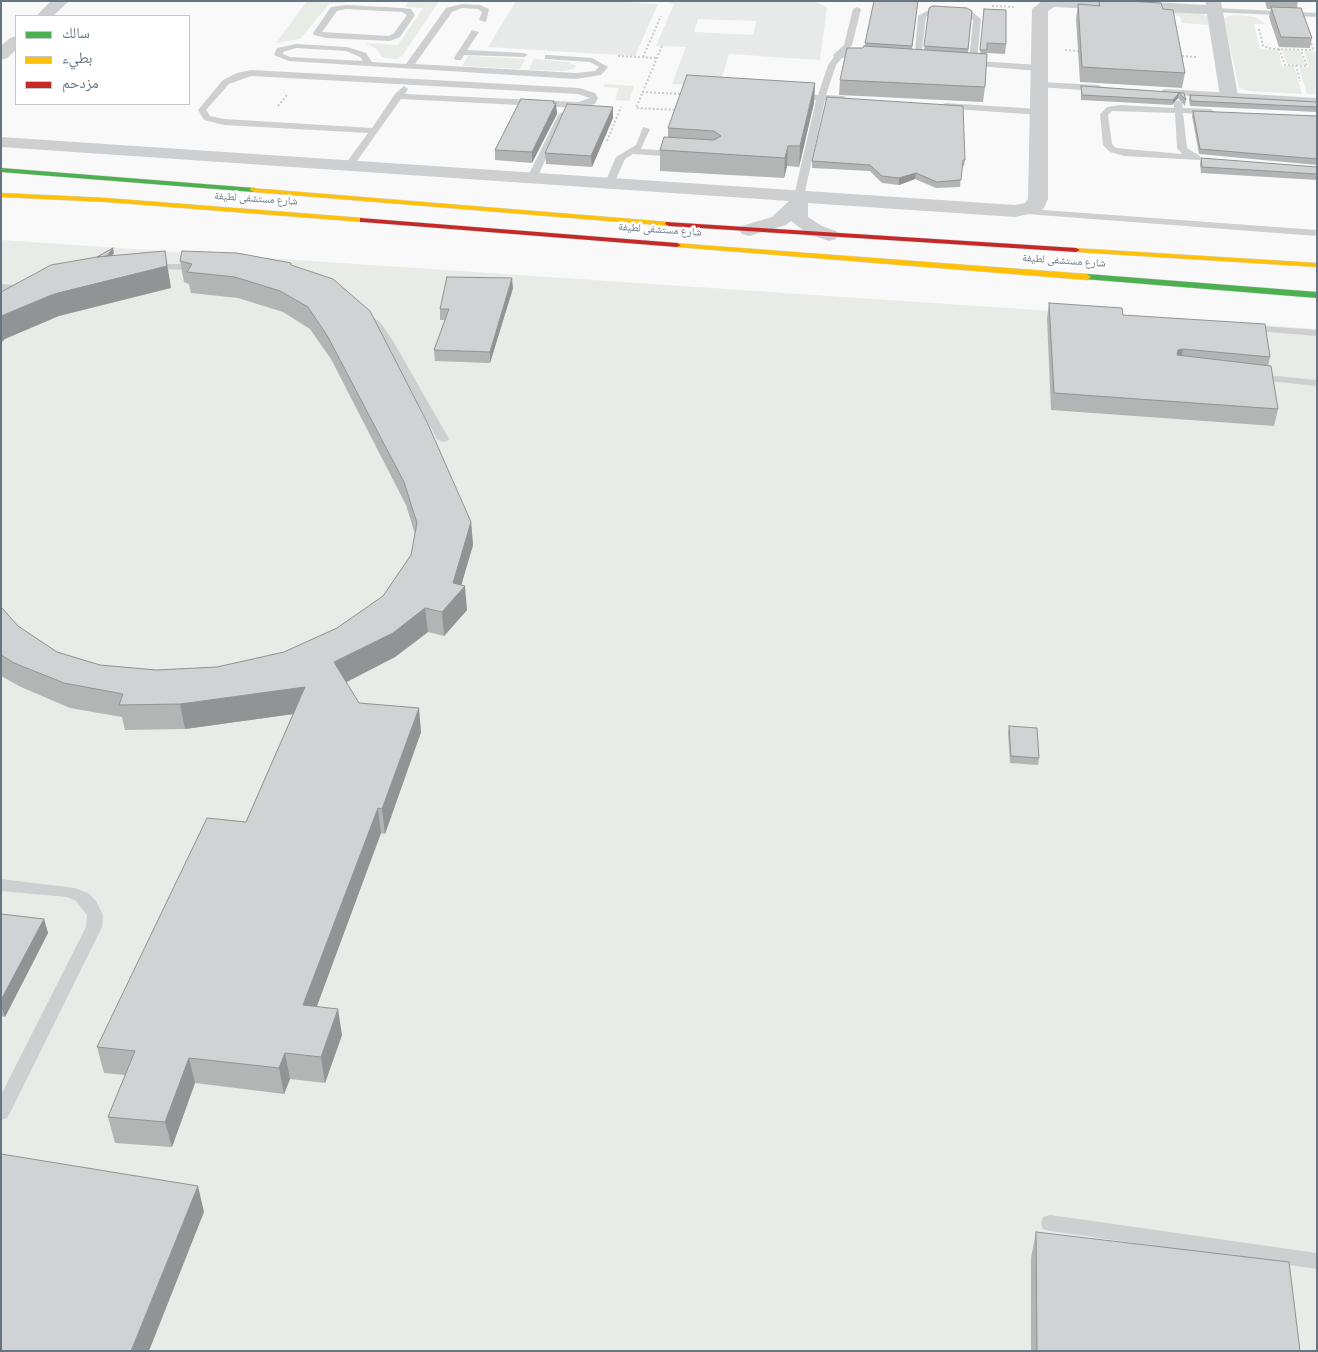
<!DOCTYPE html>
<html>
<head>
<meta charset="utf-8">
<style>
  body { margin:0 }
  #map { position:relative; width:1318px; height:1352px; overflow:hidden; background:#f9f9f9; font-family:Signika,"Noto Naskh Arabic",sans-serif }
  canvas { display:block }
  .frame { position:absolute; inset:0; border:2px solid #657683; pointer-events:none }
  .legend { position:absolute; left:15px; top:15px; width:175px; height:90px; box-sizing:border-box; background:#fff; border:1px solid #c1c8cd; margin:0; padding:6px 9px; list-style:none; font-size:15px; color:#657683 }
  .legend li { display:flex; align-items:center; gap:10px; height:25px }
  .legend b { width:25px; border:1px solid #c1c8cd }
</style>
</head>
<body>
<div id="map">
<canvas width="1318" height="1352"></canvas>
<div class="frame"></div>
<ul class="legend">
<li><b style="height:6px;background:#4caf50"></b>سالك</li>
<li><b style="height:6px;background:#ffc107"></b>بطيء</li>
<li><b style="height:6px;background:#c62828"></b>مزدحم</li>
</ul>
</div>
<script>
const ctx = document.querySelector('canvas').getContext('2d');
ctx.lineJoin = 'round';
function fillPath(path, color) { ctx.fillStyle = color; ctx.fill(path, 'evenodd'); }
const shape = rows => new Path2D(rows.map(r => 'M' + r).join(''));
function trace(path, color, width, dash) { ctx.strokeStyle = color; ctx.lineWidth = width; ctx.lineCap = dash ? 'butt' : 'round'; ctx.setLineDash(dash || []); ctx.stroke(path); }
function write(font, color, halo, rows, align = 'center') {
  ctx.font = font + ' Signika,"Noto Naskh Arabic",sans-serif'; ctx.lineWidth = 5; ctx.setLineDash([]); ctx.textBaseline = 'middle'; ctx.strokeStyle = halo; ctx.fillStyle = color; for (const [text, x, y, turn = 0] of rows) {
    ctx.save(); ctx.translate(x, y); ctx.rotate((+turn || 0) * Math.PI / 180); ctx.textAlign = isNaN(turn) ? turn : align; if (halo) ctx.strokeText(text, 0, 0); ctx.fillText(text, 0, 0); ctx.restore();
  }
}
const built = shape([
  [516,1,609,1,658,4,635,56,488,47],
  [670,1,813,1,827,7,820,60,729,54,719,87,672,84,686,47,656,46,674,4,669,3],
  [698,19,756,21,756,22,753,35,694,32]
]);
const green = shape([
  [307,1,348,1,344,3,330,3,300,39,276,43],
  [409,1,439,1,402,56,396,59,382,57,376,49,365,43,398,45,423,8,405,7],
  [1123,9,1201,13,1208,17,1210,25,1182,23,1180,16,1124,13],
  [1237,15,1256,17,1265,24,1254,24,1260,49,1278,50,1282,66,1294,66,1302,94,1250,91,1239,88,1224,19,1228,16],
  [1282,50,1300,51,1305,65,1287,64],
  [1304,51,1317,52,1317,94,1307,94,1299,67,1309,67],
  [468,56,525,59,520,69,462,66],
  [534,59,568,62,576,66,573,69,564,71,529,70],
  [605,84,634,86,629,101,615,100,619,88,603,87],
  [1,240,1317,329,1317,1351,1,1351]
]);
const path = shape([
  [992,6,1016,7],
  [1259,29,1263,46,1273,49,1310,50,1313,49,1310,39],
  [662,46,636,108,678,110],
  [1279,49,1285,65,1307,66,1301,50],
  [1065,50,1081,51],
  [618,56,657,58],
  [1178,56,1196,57],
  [643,57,661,16],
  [1296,65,1300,81],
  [642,92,682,94,683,92],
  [278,106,287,95],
  [607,141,621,107]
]);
const lane = shape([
  [462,4,480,5,489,9,486,22,479,20,482,12,478,9,462,8,452,12,415,64,576,73,595,71,599,67,590,62,545,59,545,55,548,55,592,58,608,67,601,75,576,79,289,61,274,55,277,48,296,44,347,47,366,53,372,62,406,64,446,8,462,4],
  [296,48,346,51,360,57,363,61,290,57,283,54,283,52,296,48],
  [346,5,402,8,411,9,415,15,400,37,390,41,326,38,314,35,313,33,331,7,346,5],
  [346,9,402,12,407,15,394,33,389,36,322,32,337,11,346,9],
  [857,7,861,9,852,45,846,53,864,55,868,57,864,59,842,58,836,65,826,95,844,96,848,99,844,102,825,100,804,196,796,198,794,196,816,100,795,99,791,96,795,93,818,95,828,65,834,57,833,55,844,45,853,9,857,7],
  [951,8,971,11,981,19,977,61,1039,65,1043,68,1039,71,965,65,965,61,969,61,973,20,966,15,951,12,934,13,926,17,921,60,914,62,918,16,930,9,951,8],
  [1215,8,1317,13,1317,17,1212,12,1211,10,1215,8],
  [472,30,479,32,467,50,524,53,528,55,524,57,464,55,461,60,455,60,454,58,472,30],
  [251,70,579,88,595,93,598,98,595,104,578,108,401,99,352,168,349,169,344,166,368,133,224,125,204,120,198,110,223,80,237,73,251,70],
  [251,76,578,94,590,98,578,102,405,94,408,89,404,86,395,94,372,128,224,119,210,116,206,110,229,84,251,76],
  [1040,82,1099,85,1103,88,1099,91,1037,87,1036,85,1040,82],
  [1165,89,1317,98,1317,104,1162,94,1162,90,1165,89],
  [1178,100,1182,103,1183,108,1211,109,1215,112,1211,115,1183,113,1187,148,1200,156,1200,160,1124,156,1110,152,1103,145,1100,114,1107,107,1120,105,1174,108,1174,103,1178,100],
  [1112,111,1175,113,1177,148,1182,154,1116,148,1112,144,1108,115,1112,111],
  [945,103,1039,109,1043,112,1039,115,942,108,941,106,945,103],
  [562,112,566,115,537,178,529,180,527,178,558,115,562,112],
  [643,127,650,129,641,149,678,151,683,154,678,157,633,154,625,159,613,185,607,185,605,183,616,157,636,145,643,127],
  [1016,208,1317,230,1317,236,1013,213,1013,209,1016,208],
  [149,264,200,264,205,267,200,270,145,269,144,267,149,264],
  [1,284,23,285,28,288,23,291,1,290,1,284],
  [366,312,380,322,393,341,449,439,447,441,443,442,437,439,383,341,361,315,366,312],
  [1248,325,1317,330,1317,336,1244,330,1243,328,1248,325],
  [1255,374,1317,380,1317,386,1251,379,1251,375,1255,374],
  [1,879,75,888,88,893,96,901,103,915,102,927,10,1113,7,1118,1,1120,1,1095,86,927,87,915,76,901,67,897,1,891,1,879],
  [1050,1215,1317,1253,1317,1269,1050,1231,1043,1229,1041,1223,1043,1217,1050,1215]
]);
const street = shape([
  [51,1,69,1,53,16,36,16,51,1],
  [1042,1,1136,1,1206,5,1205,1,1221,1,1238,96,1235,100,1229,101,1223,100,1220,96,1207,14,1054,7,1048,11,1048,199,1044,208,1038,212,1015,217,808,203,808,217,822,226,836,231,839,235,836,239,829,241,808,234,791,221,786,225,749,236,742,234,739,230,742,226,772,217,789,201,1,147,1,137,1015,205,1025,203,1028,199,1032,9,1042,1],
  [16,36,16,50,7,58,1,60,1,46,10,38,16,36]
]);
const fast = shape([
  [1,168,254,188,258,190,254,192,1,172,1,168],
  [1087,274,1317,292,1317,298,1084,279,1084,275,1087,274]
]);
const slow = shape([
  [251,188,669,222,673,224,669,226,254,192,250,190,251,188],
  [1,193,106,198,363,218,367,220,363,222,106,202,1,197,1,193],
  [674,243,1087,274,1091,277,1087,280,677,247,673,245,674,243],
  [1073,248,1317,263,1317,267,1076,252,1073,252,1073,248]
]);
const jam = shape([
  [360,218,677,243,681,245,677,247,363,222,360,222,360,218],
  [666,222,1076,248,1080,250,1076,252,669,226,665,224,666,222]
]);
const wall = shape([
  [918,1,912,50,924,50,929,8,972,11,968,53,980,54,984,9,1006,44,1005,54,987,53,985,87,983,102,839,95,840,80,865,46,865,43],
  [1099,1,1126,1,1163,9,1185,73,1182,88,1080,82,1076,19,1078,4,1098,6],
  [1265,1,1298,1,1297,8,1312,38,1310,48,1279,47,1269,17,1271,9,1267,9],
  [815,83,814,103,799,167,787,166,784,178,660,171,660,150,668,137,668,128],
  [1081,86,1184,93,1186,100,1185,106,1178,98,1172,105,1081,100],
  [1190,95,1317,102,1317,112,1190,106,1189,100],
  [555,103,557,114,532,163,495,160,495,150],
  [1193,111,1317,116,1317,165,1199,154,1192,116],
  [613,118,592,167,546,164,545,153],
  [1201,158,1317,167,1317,180,1201,173,1200,164],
  [965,160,964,166,962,166,960,187,936,188,915,179,899,185,882,183,870,171,812,168,812,161],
  [180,261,291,265,471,522,473,545,461,585,467,610,444,636,428,632,395,657,346,682,359,703,421,732,385,834,381,833,317,1006,342,1035,325,1083,290,1079,284,1094,195,1083,172,1147,115,1143,108,1117,125,1075,104,1073,97,1047,246,822,293,714,185,729,125,730,122,717,70,708,21,687,1,676,1,607,18,626,57,652,100,665,156,670,217,667,284,652,337,628,383,596,411,555,415,534,406,505,331,359,310,329,283,312,238,298,191,293,189,284,184,282],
  [513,288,490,363,435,361,434,350,445,320,440,320,440,309],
  [1049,303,1123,315,1270,357,1268,366,1278,409,1274,426,1051,410,1047,319],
  [1009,726,1039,758,1038,765,1010,763,1008,733],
  [1,914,44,919,48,933,5,1017,1,1016],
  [1036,1232,1300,1351,1031,1351,1031,1258]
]);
const shadedWall = shape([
  [815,83,814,103,799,167,800,146],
  [1179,93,1178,98,1172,105,1173,100],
  [554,101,555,106,556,103,557,114,532,163,532,152],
  [613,107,613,118,592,167,591,156],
  [788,146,787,166,784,178,785,158],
  [916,173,915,179,899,185,899,178],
  [113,248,114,253,103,269,81,266],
  [165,251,171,288,59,316,5,339,1,343,1,316,54,294],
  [512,278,513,288,490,363,490,352],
  [1183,349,1180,365,1175,367,1178,350],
  [471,522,473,545,459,593,465,586,467,610,444,636,442,612,453,583],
  [425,608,428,632,395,657,337,687,334,662],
  [305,687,308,712,185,729,180,704],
  [419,708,421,732,385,834,382,809],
  [378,808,381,833,308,1030,303,1005],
  [44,919,48,933,5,1017,1,1006,1,1000],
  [338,1009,342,1035,325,1083,321,1057],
  [285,1053,290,1079,284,1094,279,1068],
  [189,1058,195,1083,172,1147,165,1122],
  [198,1186,204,1212,149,1351,131,1351]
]);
const building = shape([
  [874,1,918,1,912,46,865,43,874,1],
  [1099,1,1126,1,1161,3,1163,9,1173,10,1185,73,1082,67,1078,4,1100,6,1099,1],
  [933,6,967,8,972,11,968,49,924,46,929,8,933,6],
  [1271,7,1301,8,1312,38,1281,37,1271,7],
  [984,9,1006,10,1006,44,987,43,987,50,980,50,984,9],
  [864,46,987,54,985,87,840,80,847,48,863,48,864,46],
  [687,75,815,83,800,146,788,146,785,158,660,150,664,137,714,140,721,136,714,131,668,128,687,75],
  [1081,86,1184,93,1186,100,1179,93,1173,100,1082,95,1081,86],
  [1190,95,1317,102,1317,107,1191,101,1190,95],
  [827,97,963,106,965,160,963,160,961,180,937,182,916,173,899,178,882,176,870,165,812,161,827,97],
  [521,99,554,101,553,103,556,103,532,152,495,150,521,99],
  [567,104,613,107,591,156,545,153,567,104],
  [1193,111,1317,116,1317,159,1200,149,1193,111],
  [1201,158,1317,167,1317,174,1202,167,1201,158],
  [113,248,107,256,97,257,113,248],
  [165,251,167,266,54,294,1,316,1,292,51,265,97,257,165,251],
  [182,251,237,253,291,263,291,265,333,279,370,311,427,422,471,522,453,583,465,586,442,612,425,608,393,633,334,662,359,703,419,708,382,809,378,808,303,1005,338,1009,321,1057,285,1053,279,1068,189,1058,165,1122,108,1117,135,1051,97,1047,207,818,246,822,305,687,180,704,119,705,123,694,64,683,14,663,1,655,1,607,18,626,57,652,100,665,156,670,217,667,284,652,337,628,383,596,411,555,417,523,404,482,328,337,308,307,280,291,235,277,187,272,192,264,180,261,182,251],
  [447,277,512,278,490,352,434,350,449,309,440,309,447,277],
  [1049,303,1122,308,1123,315,1265,324,1270,357,1183,349,1178,350,1177,355,1271,366,1278,409,1054,393,1049,303],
  [1009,726,1037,728,1039,758,1011,756,1009,726],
  [1,914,44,919,1,1000,1,914],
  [1,1154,198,1186,131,1351,1,1351,1,1154],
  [1036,1232,1289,1262,1300,1351,1037,1351,1036,1232]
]);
const farStreetnames = [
  ["شارع مستشفى لطيفة",256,199,4],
  ["شارع مستشفى لطيفة",660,230,4],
  ["شارع مستشفى لطيفة",1064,261,4]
];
fillPath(built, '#e8e9e9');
fillPath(green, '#e8ebe6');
trace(fast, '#d5d6d7', 1);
trace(slow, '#d5d6d7', 1);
trace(jam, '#d5d6d7', 1);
trace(path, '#cbcccd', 2, [2, 2]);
fillPath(lane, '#cecfd0');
fillPath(street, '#cecfd0');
fillPath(fast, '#4caf50');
fillPath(slow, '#ffc107');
fillPath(jam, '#c62828');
fillPath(wall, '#b3b5b5');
fillPath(shadedWall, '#929394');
fillPath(building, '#d0d2d3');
trace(building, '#929394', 1);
write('11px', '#657683', '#fff', farStreetnames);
</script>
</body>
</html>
